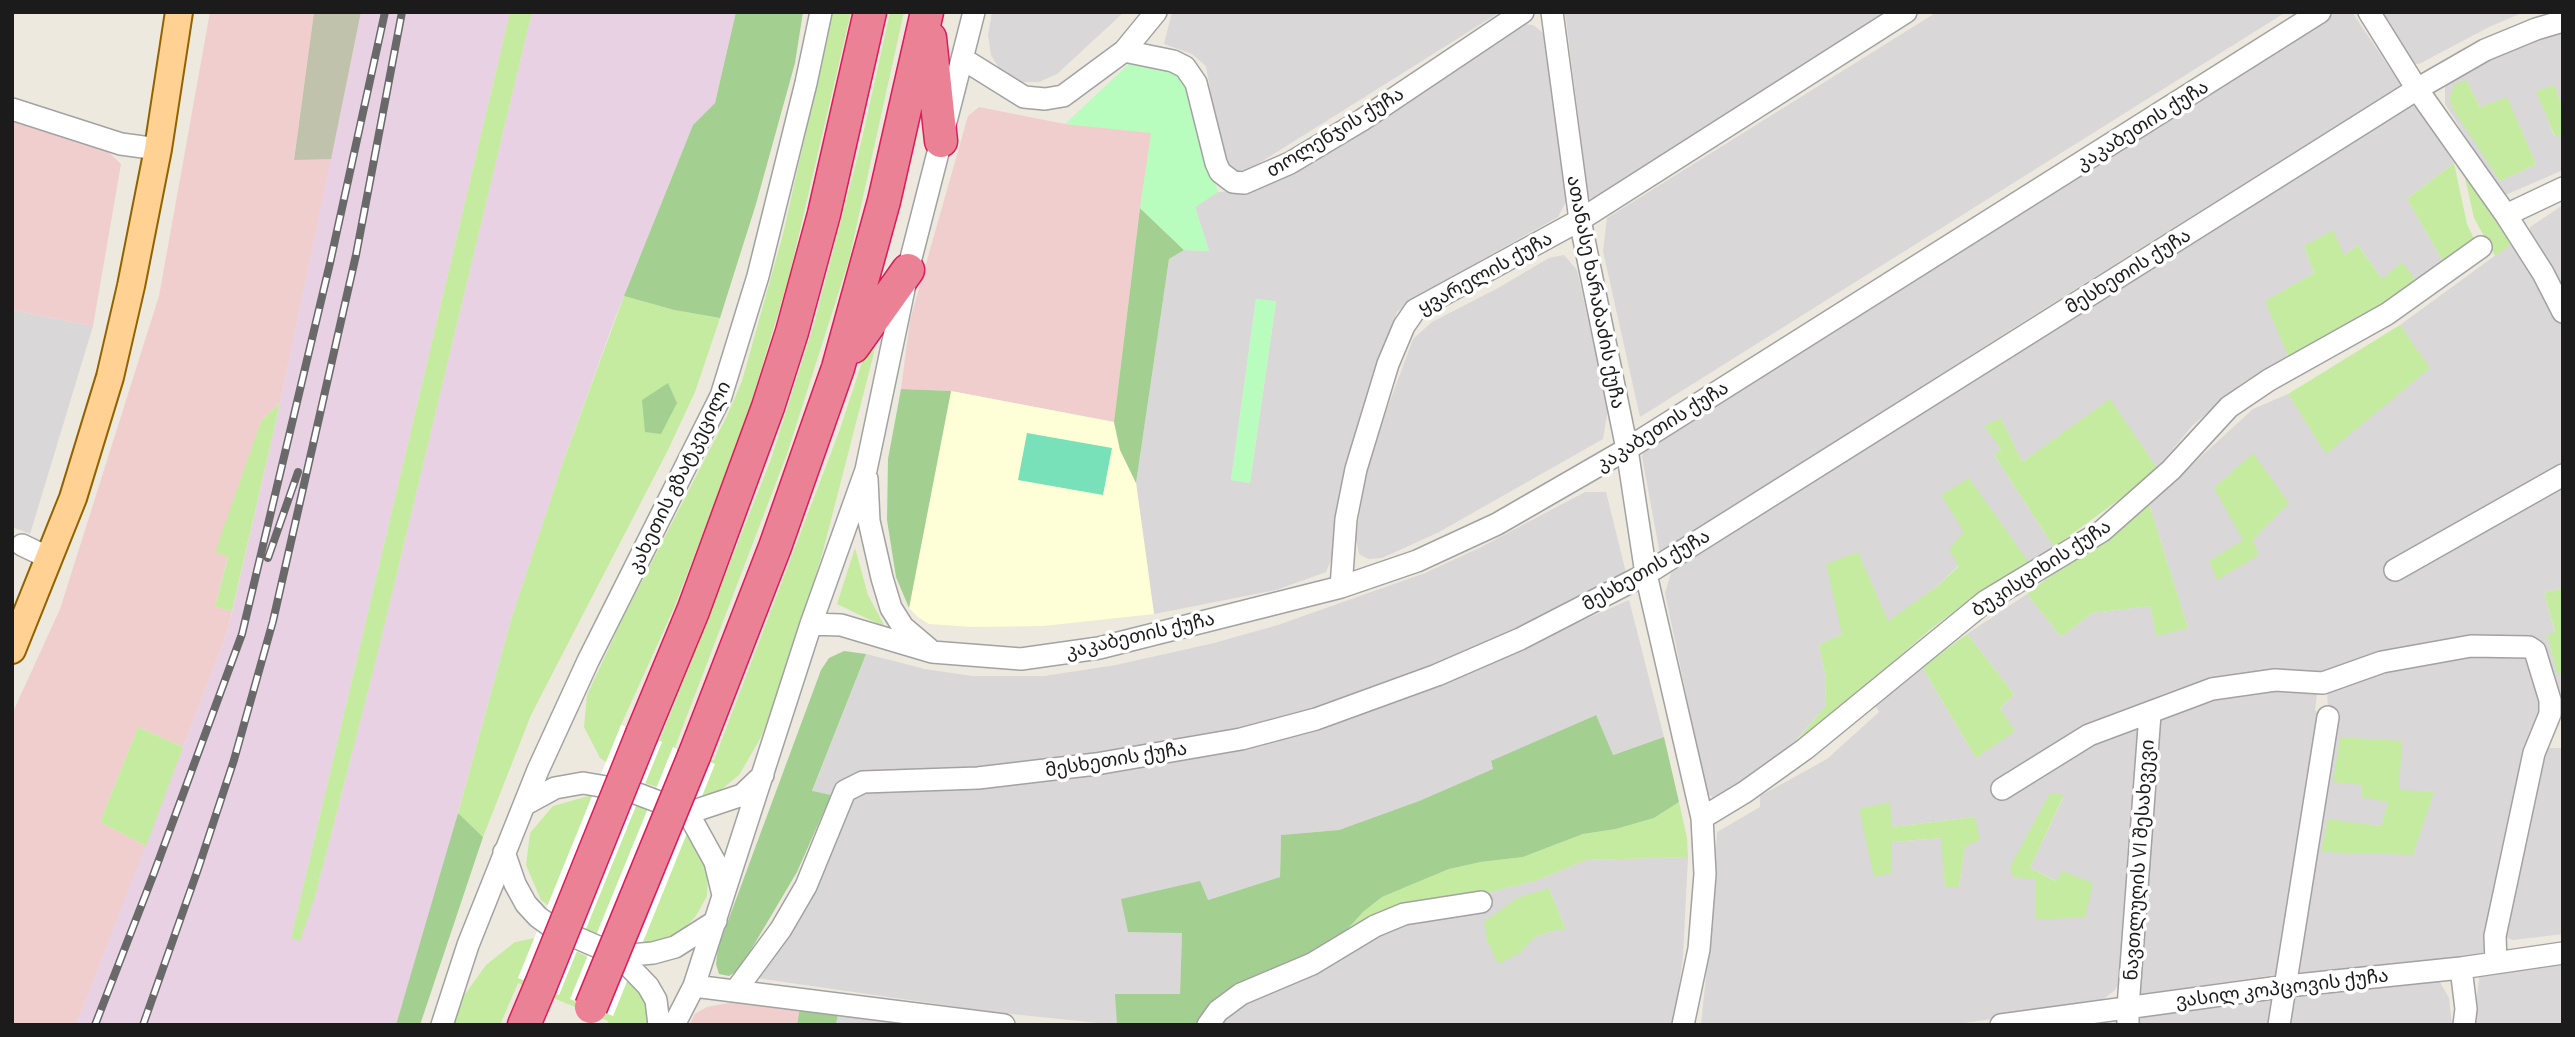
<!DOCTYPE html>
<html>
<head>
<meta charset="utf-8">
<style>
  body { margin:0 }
  #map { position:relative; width:2575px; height:1037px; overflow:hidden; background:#ede9df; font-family:Barlow,sans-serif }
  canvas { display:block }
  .frame { position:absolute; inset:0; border:14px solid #1b1b1b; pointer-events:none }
</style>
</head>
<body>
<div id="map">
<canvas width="2575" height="1037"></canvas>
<div class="frame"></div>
</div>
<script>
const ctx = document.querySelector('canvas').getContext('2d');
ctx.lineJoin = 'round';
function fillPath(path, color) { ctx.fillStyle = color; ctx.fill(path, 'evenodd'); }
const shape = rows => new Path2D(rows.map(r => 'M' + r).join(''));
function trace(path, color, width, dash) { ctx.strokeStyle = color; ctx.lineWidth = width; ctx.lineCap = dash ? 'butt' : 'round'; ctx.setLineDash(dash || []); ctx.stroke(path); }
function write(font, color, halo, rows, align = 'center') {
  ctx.font = font + ' Barlow,"Noto Sans Georgian",sans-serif'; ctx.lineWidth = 7; ctx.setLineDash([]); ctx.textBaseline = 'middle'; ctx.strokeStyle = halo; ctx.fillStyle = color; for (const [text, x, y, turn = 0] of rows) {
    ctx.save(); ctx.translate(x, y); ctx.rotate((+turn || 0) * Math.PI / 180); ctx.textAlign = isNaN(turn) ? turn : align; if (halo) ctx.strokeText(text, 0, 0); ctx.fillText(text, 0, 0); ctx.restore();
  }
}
const residential = shape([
  [992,12,1124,12,1057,74,1039,82,1021,82,1002,73,991,55,988,35],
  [1172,12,1500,12,1245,172,1231,173,1224,166,1206,66,1192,54,1164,44],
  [1565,12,1892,12,1598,200,1589,198,1588,193],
  [1937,12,2286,12,1640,417,1603,251,1607,218],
  [2336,12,2352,12,2401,85,2018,325,1660,554,1642,457,1645,448,1652,441],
  [2380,12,2524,12,2489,27,2419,64,2413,64],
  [1523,24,1533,25,1546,35,1568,198,1558,217,1420,294,1397,312,1346,473,1334,553,1326,572,1276,590,1154,614,1136,483,1169,259,1184,250,1209,251,1195,207,1218,192,1238,191],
  [1256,299,1276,302,1250,483,1231,480],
  [2563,28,2563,102,2560,102,2555,85,2537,91,2554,136,2563,134,2563,170,2503,196,2445,104,2445,84,2453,74],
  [2466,80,2480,107,2507,98,2536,164,2500,181],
  [2400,106,2414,106,2420,110,2454,163,2407,199,2446,266,2419,285,2382,279,2358,245,2344,255,2304,246,2314,273,2266,301,2288,356,2242,383,2192,426,2157,468,2110,400,2022,462,2001,418,1985,426,2001,449,1994,455,2054,547,2032,567,1964,532,1959,565,1935,588,1888,622,1858,553,1842,634,1819,645,1826,678,1825,707,1775,764,1713,797,1707,794,1665,593,1671,573],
  [2563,205,2563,299,2530,234,2530,227],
  [2511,244,2543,292,2563,326,2563,468,2386,569,2392,582,2563,484,2563,588,2544,593,2555,633,2547,635,2557,673,2563,672,2563,713,2541,644,2334,675,2268,675,2169,692,2115,714,2126,726,2136,729,2139,735,2125,972,2115,990,2102,1000,2087,1006,1949,1025,1701,1025,1712,919,1717,832,1760,807,1760,796,1827,759,1879,712,1874,703,1922,667,1976,758,2014,731,2000,708,2014,694,1967,634,2027,594,2061,637,2092,613,2150,606,2156,635,2188,628,2149,504,2253,409,2288,394,2326,453,2429,368,2400,325],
  [2064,796,2030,868,2057,881,2013,877],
  [1975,817,1965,846,1959,887,1945,887,1942,838,1892,842,1892,827],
  [1564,255,1577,270,1608,409,1603,439,1439,532,1382,558,1368,559,1359,554,1356,538,1367,463,1413,339,1432,322,1498,288,1549,258],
  [12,310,93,326,30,534,12,527],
  [1585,492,1606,492,1627,577,1447,663,1318,709,1238,731,1089,759,980,769,865,773,837,785,831,795,812,792,866,654,925,669,972,676,1044,676,1116,665,1214,643,1278,625,1425,573,1481,547],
  [1629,600,1664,737,1612,755,1595,715,1491,762,1493,769,1419,801,1339,830,1281,835,1280,877,1207,900,1182,933,1180,994,1116,994,1117,1025,993,1012,756,978,849,797,861,791,977,790,1065,779,1262,746,1461,674],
  [2478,651,2530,656,2542,698,2541,711,2487,946,2483,953,2473,956,2306,976,2299,971,2298,956,2337,712,2328,711,2327,687,2366,673],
  [2362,785,2399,791,2433,792,2413,855,2328,820,2382,826,2388,802],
  [2318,686,2315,710,2322,722,2281,974,2136,995,2160,716,2211,694],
  [2542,748,2563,748,2563,934,2513,940,2499,935],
  [1688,857,1683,956,1674,1025,1214,1025,1225,1012,1374,931,1481,894,1535,881,1586,860],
  [1549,888,1566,930,1556,930,1535,937],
  [2563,963,2563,1025,2473,1025,2480,972],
  [2429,981,2440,982,2449,998,2452,1025,2287,1025,2292,995],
  [2276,999,2272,1025,2134,1025,2135,1018,2143,1015],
  [838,1013,932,1025,836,1025]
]);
const commercial = shape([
  [210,12,314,12,294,159,331,159,280,403,261,421,216,552,228,556,215,607,232,611,228,630,183,747,138,727,100,822,146,846,76,1025,12,1025,12,714,60,609,159,296],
  [979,107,1065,124,1152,132,1140,208,1114,422,951,391,901,389,910,320,968,116],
  [12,118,101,145,121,164,93,326,12,310],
  [734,1002,800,1008,797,1025,689,1025,695,1014,707,1007]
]);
const industrial = shape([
  [361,12,510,12,291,938,315,897,377,656,532,12,736,12,715,103,693,125,615,318,563,462,511,620,439,881,396,1025,76,1025,228,630,280,403]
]);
const education = shape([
  [951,391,1114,422,1120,450,1136,483,1154,614,1043,626,972,627,929,624,918,617,909,608]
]);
const construction = shape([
  [314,12,361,12,331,159,294,160]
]);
const grass = shape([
  [510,12,532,12,377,656,315,897,300,941,291,938],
  [833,12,851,12,789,277,744,427,674,608,620,727,620,735,660,740,771,459,814,324,861,143,890,12,904,12,849,260,787,454,675,747,714,760,840,429,864,356,875,349,823,551,782,690,760,739,739,775,716,794,689,797,629,778,600,758,584,727,587,695,622,620,726,418,742,381,783,234],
  [2466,80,2480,107,2507,97,2536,164,2500,181,2453,109,2449,99,2454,85],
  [2555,85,2560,102,2563,102,2563,134,2555,137,2536,91],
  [2454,163,2467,224,2476,243,2446,266,2407,199],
  [2463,169,2511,244,2495,256,2474,218],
  [2333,230,2344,255,2358,245,2382,279,2402,262,2419,285,2367,318,2288,356,2265,301,2314,273,2304,246],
  [624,296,674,310,720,318,695,392,668,450,531,715,483,837,458,813,511,620,563,462],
  [2400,325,2430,368,2326,454,2288,394],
  [2110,399,2157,468,2120,499,2054,547,1994,455,2001,449,1984,426,2001,418,2022,462],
  [280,403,232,611,215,607,228,557,215,552,261,421],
  [2253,453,2289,503,2253,540,2259,555,2217,580,2209,561,2243,540,2214,488],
  [1969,478,2032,567,1990,585,1932,628,1855,695,1790,748,1825,707,1826,678,1819,645,1842,634,1826,564,1858,552,1888,621,1935,588,1959,566,1949,549,1964,532,1941,495],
  [2149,504,2188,628,2156,636,2150,606,2092,613,2061,637,2027,594,2058,570,2107,541],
  [855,548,868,595,885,627,837,604],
  [2563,588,2563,672,2557,674,2547,635,2555,632,2544,593],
  [1967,634,2014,694,2000,708,2015,731,1976,758,1922,667],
  [138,727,183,747,146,846,100,822],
  [2340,737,2402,741,2399,790,2434,792,2413,855,2321,852,2328,819,2381,826,2388,802,2361,797,2362,785,2333,782],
  [2050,793,2064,795,2030,868,2056,881,2062,871,2093,883,2085,917,2036,920,2036,880,2013,877,2010,867],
  [592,795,620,799,648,808,675,821,691,838,708,868,707,896,696,916,678,935,660,944,630,945,592,933,570,922,541,900,526,865,530,833,553,806],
  [1679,802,1687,838,1688,857,1586,860,1535,881,1477,895,1384,910,1344,933,1363,912,1382,897,1449,869,1481,862,1523,857,1583,834,1616,829,1654,818],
  [1890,802,1892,827,1975,817,1980,840,1965,846,1959,887,1945,887,1941,838,1892,842,1891,873,1874,877,1859,809],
  [1549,888,1566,930,1556,930,1535,937,1520,953,1498,964,1487,941,1484,922,1517,898],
  [535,938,563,945,633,979,648,999,652,1025,607,1025,608,1021,518,983,500,1025,452,1025,463,997,486,965,515,942]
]);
const forest = shape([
  [736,12,803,12,795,63,756,204,720,318,674,310,624,296,693,125,715,103],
  [1140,208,1184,250,1169,259,1136,483,1120,450,1114,422],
  [668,383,677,403,661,434,645,432,642,400],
  [901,389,951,391,909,608,896,577,887,520,888,459],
  [844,651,866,654,812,791,831,795,797,872,739,970,729,976,719,974,716,964,718,948,821,670,829,658],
  [1596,715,1613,755,1664,737,1679,802,1654,818,1616,829,1583,834,1523,857,1481,862,1449,869,1382,897,1363,912,1344,933,1196,1025,1117,1025,1115,994,1180,994,1182,933,1128,932,1121,899,1200,881,1208,900,1280,877,1281,835,1339,830,1419,801,1493,769,1491,761],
  [458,813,483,837,420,1025,396,1025],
  [800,1008,838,1013,836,1025,797,1025]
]);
const park = shape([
  [1150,61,1180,76,1189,91,1218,192,1195,207,1209,251,1184,250,1140,208,1151,133,1065,124,1131,62],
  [1256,299,1276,301,1250,483,1231,480]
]);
const pitch = shape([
  [1027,433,1112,448,1103,495,1018,480]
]);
const pier = shape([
  [621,725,662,742,559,995,518,978],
  [673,747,715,764,613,1016,570,999]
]);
const minor = shape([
  [1552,12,1580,220,1627,449,1646,574,1702,818,1705,874,1699,949,1683,1025],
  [2369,12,2417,89,2506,215,2543,273,2563,312],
  [1124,51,1173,61,1185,67,1196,83,1216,163,1220,172,1233,182,1244,183,1290,163,1362,120,1523,12],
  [963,59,1024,97,1045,99,1063,96,1124,51,1156,12],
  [12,109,121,144,158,149],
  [2506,215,2563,188],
  [867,479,869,521,882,578,891,608,903,627,929,649],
  [22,545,49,558],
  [2395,570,2563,475],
  [1341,587,1346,519,1356,469,1388,364,1404,326,1415,310,1580,220,1906,12],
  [811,624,841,625,932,652,1021,659,1099,648,1341,587,1417,561,1497,524,1627,449,2320,12],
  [2002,789,2089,735,2212,689,2275,680,2323,683,2382,662,2471,646,2529,647,2535,651,2550,700,2550,714,2534,753,2495,936,2496,962],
  [524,805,555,788,583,783,630,791,688,813,715,862,723,895],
  [688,813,742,795,763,775],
  [1702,818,1745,792,1805,749,1986,601,2102,531,2171,470,2229,407,2269,380,2387,314,2481,247],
  [504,852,515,884,526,904,538,917,552,927,619,956,653,953,675,947,716,921],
  [619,956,648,986,656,1000,659,1025],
  [2461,968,2466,1009,2464,1025],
  [694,986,1004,1025],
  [736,990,781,929,806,886,845,791,863,782,978,778,1096,764,1241,739,1316,719,1437,675,1520,639,1646,574,2417,89,2485,50,2536,29,2563,21],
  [442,1025,468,945,538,770,588,661,721,396,758,276,806,83,821,12],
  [674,1025,694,986,811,624,866,470,908,270,974,12],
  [1208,1025,1218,1011,1241,994,1312,964,1375,926,1404,914,1481,902],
  [2001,1025,2287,986,2461,968,2563,953],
  [2128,1025,2128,1007,2150,714],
  [2279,1025,2328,717]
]);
const major = shape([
  [12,650,73,498,110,377,131,286,158,149,179,12]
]);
const highway = shape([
  [930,38,941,141],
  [853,347,908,270],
  [642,734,693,611,768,407,792,332,824,214,870,12],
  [694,756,775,547,838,368,884,201,927,12],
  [524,1025,540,987]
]);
const rail = shape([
  [268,558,298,472],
  [95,1025,154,873,242,634,330,263,385,12],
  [143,1025,198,869,234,760,273,621,356,255,402,12]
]);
const highwayBridge = shape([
  [540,987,642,734],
  [591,1007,694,756]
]);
const streetNames = [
  ["კაკაბეთის ქუჩა",2142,125,-32],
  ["თოლენჯის ქუჩა",1335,132,-31],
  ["მესხეთის ქუჩა",2128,271,-32],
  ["ყვარელის ქუჩა",1485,273,-29],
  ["ათანასე ხარაბაძის ქუჩა",1596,292,79],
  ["კაკაბეთის ქუჩა",1662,426,-32],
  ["კახეთის გზატკეცილი",679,477,-64],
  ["ბუკისციხის ქუჩა",2041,568,-33],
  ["მესხეთის ქუჩა",1646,570,-30],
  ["კაკაბეთის ქუჩა",1140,635,-13],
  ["მესხეთის ქუჩა",1116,759,-9],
  ["ნავთლუღის VI შესახვევი",2139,860,-86],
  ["ვასილ კოპცოვის ქუჩა",2282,988,-7]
];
fillPath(residential, '#d9d7d7');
fillPath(commercial, '#f0cecd');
fillPath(industrial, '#e7d1e2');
fillPath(education, '#feffd6');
fillPath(construction, '#c1c2ab');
fillPath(grass, '#c5eba1');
fillPath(forest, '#a3cf91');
fillPath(park, '#b8fcbe');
fillPath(pitch, '#78e1ba');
fillPath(pier, '#fff');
trace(minor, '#a2a2a2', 24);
trace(major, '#916300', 30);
trace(highway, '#dc1b5b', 35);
trace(minor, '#fff', 21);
trace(major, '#ffd192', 26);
trace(highway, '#ea8194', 32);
trace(rail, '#696969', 8);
trace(rail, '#fff', 5, [16]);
trace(highwayBridge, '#dc1b5b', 35, []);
trace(highwayBridge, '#ea8194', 32);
write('19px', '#1b1b1b', '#fff', streetNames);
</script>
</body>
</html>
